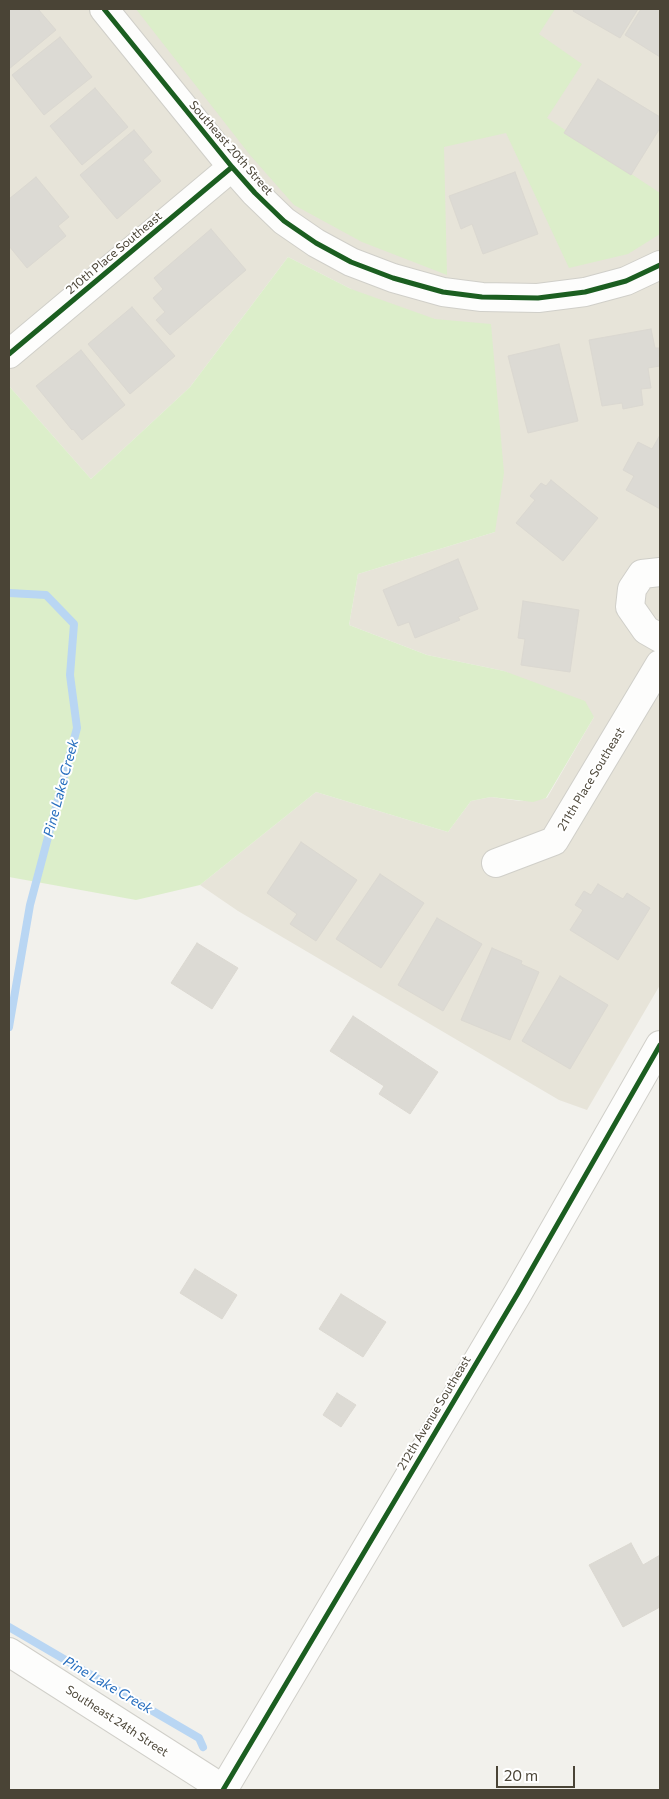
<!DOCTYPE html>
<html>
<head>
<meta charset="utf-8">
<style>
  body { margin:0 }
  #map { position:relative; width:669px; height:1799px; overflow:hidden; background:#f2f1ec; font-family:Commissioner,sans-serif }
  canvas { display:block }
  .frame { position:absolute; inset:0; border:10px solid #4a4436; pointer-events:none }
  .scale { position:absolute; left:496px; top:1766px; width:79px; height:22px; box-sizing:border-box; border:2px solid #4a4436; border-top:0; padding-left:6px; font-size:15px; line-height:18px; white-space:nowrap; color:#4a4436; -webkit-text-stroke:4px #fff; paint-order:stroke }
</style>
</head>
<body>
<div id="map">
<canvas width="669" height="1799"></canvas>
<div class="frame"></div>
<div class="scale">20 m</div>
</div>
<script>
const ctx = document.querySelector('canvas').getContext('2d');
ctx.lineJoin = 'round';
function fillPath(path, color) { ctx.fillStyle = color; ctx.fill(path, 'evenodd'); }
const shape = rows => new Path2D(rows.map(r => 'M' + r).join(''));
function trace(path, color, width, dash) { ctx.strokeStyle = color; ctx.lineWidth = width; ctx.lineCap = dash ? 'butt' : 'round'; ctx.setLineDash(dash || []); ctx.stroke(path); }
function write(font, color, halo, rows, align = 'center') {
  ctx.font = font + ' Commissioner,sans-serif'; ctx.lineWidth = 4; ctx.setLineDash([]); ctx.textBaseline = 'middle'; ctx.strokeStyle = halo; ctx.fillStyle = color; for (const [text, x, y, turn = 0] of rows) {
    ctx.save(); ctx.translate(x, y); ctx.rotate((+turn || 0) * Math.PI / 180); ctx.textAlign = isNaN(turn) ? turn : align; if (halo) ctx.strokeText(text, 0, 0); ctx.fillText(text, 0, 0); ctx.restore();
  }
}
const residential = shape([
  [9,9,660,9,660,985,587,1110,559,1100,238,911,200,885,316,792,448,832,471,801,491,797,520,801,547,798,594,717,504,671,427,655,349,625,358,574,495,532,351,289,288,257,190,387,91,479,9,386]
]);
const green = shape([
  [136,9,555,9,539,34,582,64,547,118,660,193,660,234,628,254,569,268,506,133,444,147,447,275,362,242,294,205,250,155],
  [288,257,351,289,435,319,491,324,504,473,495,532,358,574,349,625,427,655,504,671,585,701,594,717,546,798,533,802,491,797,471,801,448,832,316,792,200,885,136,900,9,877,9,386,91,479,190,387]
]);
const stream = shape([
  [9,593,46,595,74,624,70,675,77,728,30,905,9,1027],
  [9,1627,199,1738,203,1747]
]);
const building = shape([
  [9,9,38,9,56,30,9,69,9,9],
  [574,9,638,9,620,38,573,11,574,9],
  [641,9,660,9,660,57,625,35,641,9],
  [60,37,92,77,44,115,12,75,60,37],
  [598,79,660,117,660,128,631,175,564,133,598,79],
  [95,88,128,127,82,165,50,126,95,88],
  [134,130,152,152,143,160,161,181,117,219,80,175,134,130],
  [515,172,538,234,483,254,472,224,461,229,449,196,515,172],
  [36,177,69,217,58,226,66,236,27,268,9,246,9,199,36,177],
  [211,229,246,270,170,335,156,320,165,312,153,298,163,289,154,278,211,229],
  [132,307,175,356,130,394,88,344,132,307],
  [651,329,655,348,659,348,660,366,648,368,651,388,641,389,643,405,623,409,622,403,602,406,589,340,651,329],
  [559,344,578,421,528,433,508,356,559,344],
  [81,350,125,405,82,440,73,429,72,430,36,386,81,350],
  [660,435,660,509,626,490,634,476,623,470,638,442,652,449,660,435],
  [551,480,598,518,563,561,516,523,535,500,530,496,541,483,546,486,551,480],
  [458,559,478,609,458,617,460,620,415,638,409,622,398,626,383,590,458,559],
  [523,601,579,610,570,672,521,665,525,639,518,638,523,601],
  [301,842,357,880,316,941,290,924,297,914,267,893,301,842],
  [380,874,424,903,381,968,336,939,380,874],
  [598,884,623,899,627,893,650,908,618,960,570,930,583,910,575,905,584,891,591,895,598,884],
  [437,918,482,944,443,1011,398,985,437,918],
  [197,943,238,968,212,1009,171,983,197,943],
  [492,948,522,961,521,964,539,972,510,1040,461,1020,492,948],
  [560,976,608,1005,570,1069,522,1041,560,976],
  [353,1016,438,1072,410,1114,379,1094,384,1086,330,1051,353,1016],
  [195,1269,237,1295,222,1319,180,1293,195,1269],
  [341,1294,386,1322,363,1357,319,1329,341,1294],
  [337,1393,356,1405,341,1427,323,1415,337,1393],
  [631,1543,643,1565,660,1555,660,1607,623,1627,589,1565,631,1543]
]);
const minor = shape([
  [104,9,232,167,255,193,284,221,316,243,351,262,393,278,443,292,482,297,538,298,585,292,626,281,660,265],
  [9,354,232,167],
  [660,572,642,574,632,589,630,607,646,630,660,638],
  [496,863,554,841,660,664],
  [9,1652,225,1790],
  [223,1790,518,1293,660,1045]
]);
const cycleway = shape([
  [104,9,232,167,255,193,284,221,316,243,351,262,393,278,443,292,482,297,538,298,585,292,626,281,660,265],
  [9,354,232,167],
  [223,1790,518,1293,660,1045]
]);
const streetNames = [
  ["Southeast 20th Street",231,148,49],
  ["210th Place Southeast",114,253,-40],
  ["211th Place Southeast",591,779,-59],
  ["212th Avenue Southeast",434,1413,-59],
  ["Southeast 24th Street",117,1721,33]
];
const waterNames = [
  ["Pine Lake Creek",61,788,-75],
  ["Pine Lake Creek",108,1685,30]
];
fillPath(residential, '#e7e4d9');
fillPath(green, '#dceeca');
trace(stream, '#b9d6f3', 8);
fillPath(building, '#dcdad4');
trace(building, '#dbd8d1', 1);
trace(minor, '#d0cfc9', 30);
trace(minor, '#fdfdfc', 28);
trace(cycleway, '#1b5e20', 5);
write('12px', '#4a4436', '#fff', streetNames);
write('italic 14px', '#266ebf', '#fff', waterNames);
</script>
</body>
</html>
